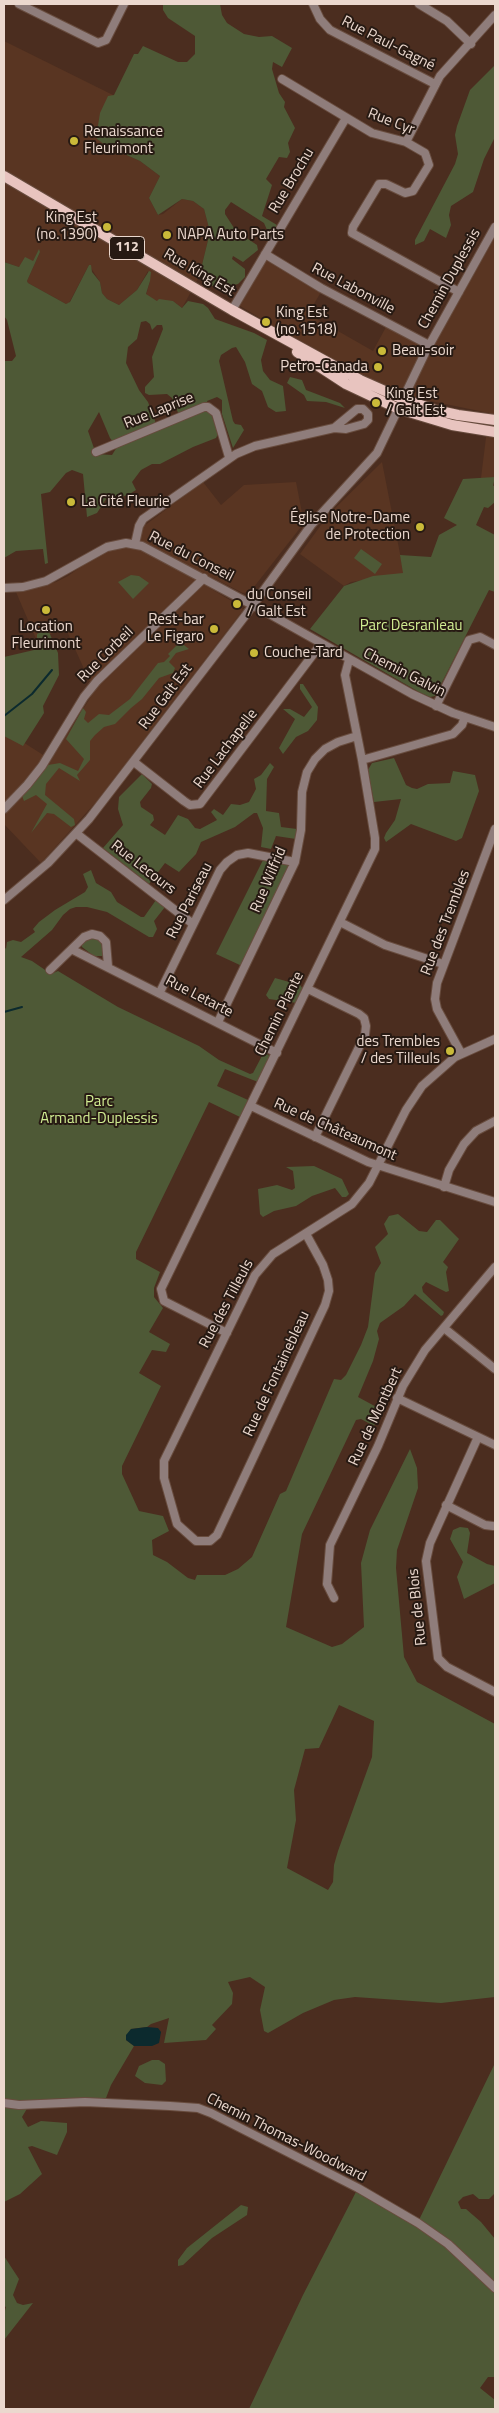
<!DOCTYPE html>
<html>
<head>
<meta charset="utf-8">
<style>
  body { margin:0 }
  #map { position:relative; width:499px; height:2413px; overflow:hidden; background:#4b2d1f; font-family:"Titillium Web",sans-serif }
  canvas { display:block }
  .frame { position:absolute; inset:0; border:5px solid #ebd8ce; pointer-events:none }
</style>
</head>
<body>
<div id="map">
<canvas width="499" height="2413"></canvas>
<div class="frame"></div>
</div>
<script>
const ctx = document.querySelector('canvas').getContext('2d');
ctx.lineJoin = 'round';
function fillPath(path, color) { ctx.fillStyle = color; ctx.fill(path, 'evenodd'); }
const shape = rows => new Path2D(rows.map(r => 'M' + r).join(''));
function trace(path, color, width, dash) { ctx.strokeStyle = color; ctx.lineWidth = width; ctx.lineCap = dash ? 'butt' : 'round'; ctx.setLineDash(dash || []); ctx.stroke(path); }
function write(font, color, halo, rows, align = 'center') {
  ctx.font = font + ' "Titillium Web",sans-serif'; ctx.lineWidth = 4; ctx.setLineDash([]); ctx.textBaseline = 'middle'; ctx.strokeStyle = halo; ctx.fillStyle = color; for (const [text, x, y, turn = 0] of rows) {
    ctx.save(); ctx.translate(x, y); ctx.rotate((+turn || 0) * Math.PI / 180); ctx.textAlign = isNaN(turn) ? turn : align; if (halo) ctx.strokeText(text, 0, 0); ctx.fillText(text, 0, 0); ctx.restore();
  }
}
const built = shape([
  [4,41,113,95,106,146,140,161,160,176,149,198,158,215,163,214,182,199,193,201,204,209,210,232,199,277,182,308,173,301,157,301,146,295,150,281,148,271,137,290,119,305,107,299,102,293,100,282,89,265,69,303,66,304,28,283,27,281,40,252,39,250,33,261,19,267,4,262],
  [495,237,495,479,481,478,489,413,421,399,377,383,317,352,240,306,266,260,321,292,308,314,373,351,386,327,431,351],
  [382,462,404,574,351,582,344,586,300,554,329,514],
  [203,482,221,505,244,485,296,482,304,523,250,592,243,593,211,577,203,584,240,606,243,610,96,802,41,863,4,824,4,730,51,760,97,687,90,682,65,627,37,641,16,592,56,582,68,576,101,552,121,547,136,549,144,526]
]);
const green = shape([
  [163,4,220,4,222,15,227,23,244,34,259,37,272,36,292,48,282,67,273,62,272,69,279,93,285,102,284,107,295,128,288,143,290,152,287,158,279,157,266,179,272,185,262,216,277,225,272,232,267,230,264,223,231,202,225,210,225,214,236,231,257,245,258,250,243,262,233,256,232,259,245,269,245,277,238,284,217,289,199,277,210,232,204,209,193,201,182,199,158,215,149,198,160,176,140,161,106,146,96,138,100,113,108,96,114,95,134,54,138,54,143,46,178,62,187,62,195,54,195,36,168,18,163,10],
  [495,65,495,137,484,159,473,192,451,206,449,215,451,225,446,238,430,229,424,241,415,245,415,240,455,164,458,154,455,135,457,126,470,90],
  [39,249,40,252,27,281,28,283,66,304,70,302,89,265,91,265,92,272,100,282,102,293,107,299,119,305,137,290,149,271,151,272,150,281,146,294,157,301,159,299,173,301,182,308,188,301,203,304,208,308,215,319,254,333,267,340,261,360,263,371,270,380,283,386,286,411,276,412,268,407,262,391,252,384,245,362,236,347,232,348,221,355,219,361,233,421,235,424,241,425,244,430,233,448,222,414,222,400,217,397,207,401,218,434,216,438,193,447,160,464,152,464,141,470,132,482,136,490,128,495,117,498,114,495,108,496,97,513,87,517,83,474,72,470,66,473,50,492,41,494,48,563,45,564,43,549,16,551,4,558,4,361,12,361,16,356,7,320,4,316,4,262,19,267,25,257,33,261],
  [146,321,150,324,152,330,157,325,162,325,163,329,152,357,154,377,145,387,145,393,149,395,167,394,172,398,181,420,158,429,148,402,139,390,126,363,128,347,137,339,141,322],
  [99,412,110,438,117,447,112,455,96,454,88,431],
  [290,377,302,380,306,390,340,403,345,408,326,402,307,401,304,395,287,383],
  [495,477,493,486,495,485,495,502,488,508,484,507,476,525,495,535,495,592,489,590,435,696,430,697,419,692,310,629,344,586,373,576,403,573,400,555,431,557,439,535,457,525,444,518,463,479],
  [361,549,382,564,375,574,354,558],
  [131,575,139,576,149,583,133,599,118,582],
  [46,629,49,632,58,653,59,675,43,706,44,713,23,746,4,736,4,657,34,650,37,643,37,634],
  [180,642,189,649,176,653,169,662,175,668,173,673,159,678,142,699,131,708,115,724,104,727,95,735,90,741,90,760,77,775,80,781,59,768,46,784,45,795,74,819,75,825,71,827,54,814,47,813,31,833,47,804,36,795,24,801,22,796,48,765,60,763,78,771,84,759,66,739,83,708,86,712,84,719,88,723,99,714,109,715,130,699,158,663,164,662,170,656,168,654],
  [300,684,303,684,318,707,317,720,308,731,296,737,283,754,279,748,295,719,283,709,290,709,304,717,312,707,300,689],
  [394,758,406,785,412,788,417,789,428,784,450,783,453,771,475,775,479,791,462,838,456,841,411,824,386,842,384,838,386,833,395,820,401,799,374,802,368,770,372,763],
  [270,763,274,767,267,779,266,811,279,813,281,827,297,829,296,839,276,836,271,849,261,847,263,828,257,813,254,813,235,827,201,842,196,854,179,872,165,863,149,884,103,848,123,825,118,809,119,797,142,774,152,784,151,788,140,802,141,807,153,815,154,820,150,825,165,835,178,815,188,819,195,828,200,829,217,820,211,812,214,809,223,815,231,804,240,805,249,802,256,789,254,779,261,775],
  [264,858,288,864,289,867,242,966,216,954],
  [91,870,96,883,111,892,117,902,141,917,144,917,156,900,165,907,154,921,157,929,153,937,149,937,107,912,87,907,76,907,70,909,63,915,52,930,21,957,32,961,51,974,58,971,118,1007,199,1046,219,1060,250,1074,253,1073,264,1052,271,1057,258,1082,225,1069,217,1086,248,1100,240,1117,209,1102,136,1252,136,1259,160,1272,154,1288,154,1297,163,1308,149,1332,170,1344,166,1352,152,1350,139,1373,161,1386,122,1466,122,1474,139,1511,163,1516,169,1531,152,1540,153,1555,167,1562,188,1578,195,1580,197,1575,225,1575,238,1569,252,1557,280,1494,286,1491,334,1379,341,1380,346,1375,361,1345,368,1327,375,1273,381,1263,375,1247,388,1234,384,1224,389,1216,398,1214,419,1231,427,1232,436,1220,440,1220,459,1239,443,1262,448,1267,446,1272,449,1291,446,1292,426,1282,422,1287,423,1292,444,1312,443,1315,441,1316,415,1294,404,1306,380,1323,377,1331,379,1339,373,1361,358,1397,382,1410,374,1426,361,1419,356,1420,302,1534,286,1627,332,1647,342,1644,364,1627,361,1563,370,1530,410,1449,417,1468,418,1488,397,1550,396,1568,404,1657,417,1682,495,1724,495,1997,441,2003,355,1997,334,2000,303,2013,268,2033,264,2031,260,2010,265,1987,250,1977,228,1982,233,1993,232,2004,212,2025,216,2029,206,2040,164,2043,169,2018,151,2024,147,2027,131,2029,126,2040,134,2046,111,2085,106,2098,53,2099,31,2102,22,2117,28,2127,41,2121,67,2123,67,2132,57,2155,32,2146,28,2147,42,2174,20,2194,4,2202,4,946,6,949,7,942,13,940,21,942,35,932,33,929,39,922,55,910,85,892,88,887,83,874],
  [339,1705,374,1721,372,1757,338,1851,334,1865,333,1882,328,1890,287,1868,296,1820,294,1790,305,1749,319,1748],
  [88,937,97,937,103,942,103,956,94,956,82,947,82,943],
  [275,978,300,985,303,989,297,1003,269,999,266,995],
  [314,1166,342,1179,349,1194,346,1197,342,1197,335,1188,312,1196,296,1206,274,1211,263,1217,260,1214,258,1189,277,1185,292,1190,295,1188,293,1171,286,1167],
  [460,1527,468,1528,470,1533,467,1553,487,1564,495,1566,495,1583,464,1599,457,1577,463,1562,450,1539,453,1530],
  [152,2060,159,2060,165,2064,166,2081,162,2085,145,2083,135,2076,139,2066],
  [495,2063,495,2193,489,2199,479,2199,473,2194,463,2197,458,2202,461,2209,466,2209,481,2222,495,2239,495,2377,488,2377,480,2388,495,2400,495,2409,249,2409,303,2295,358,2188,418,2222],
  [241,2205,248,2207,247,2215,212,2238,183,2265,178,2266,178,2260,187,2248],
  [4,2256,19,2279,13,2295,17,2303,23,2305,33,2303,4,2340,4,2314,6,2307,4,2306]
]);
const water = shape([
  [147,2027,158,2028,161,2032,159,2043,152,2046,134,2046,126,2040,126,2035,131,2029]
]);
const stream = shape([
  [4,716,32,694,52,670],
  [4,1012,22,1007]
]);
const minor = shape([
  [19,4,98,43,106,40,124,4],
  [313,4,320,19,330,30,435,84],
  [419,4,447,21,471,44],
  [282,79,372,133,406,142,425,153,429,165,413,191,405,193,386,184,379,184,353,227,352,233,459,292],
  [406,142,440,76,495,15],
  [265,254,321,288,429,345],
  [232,310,346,118],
  [96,452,204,407,208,407,216,413,229,457],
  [135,544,139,526,143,519,236,454,255,446,334,428,346,429,364,424,368,420,368,414,363,409,357,409,334,428],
  [4,588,23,587,46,581,107,547,126,543,142,546,273,616,412,694,453,713,495,727],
  [436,706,469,640,480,637,495,645],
  [362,760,453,734,462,725,465,717],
  [134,762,184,801,190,805,200,804,321,644],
  [4,809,27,785,42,766,84,697,97,681,204,578],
  [77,834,193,924],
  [4,900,48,863,89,819,245,616,312,524,377,453,426,351,495,227],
  [340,922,385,945,443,964],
  [73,950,277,1053],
  [50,970,84,937,92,934,100,936,106,942,108,966],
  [308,989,359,1014,364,1018,366,1026,365,1035,315,1137],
  [160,992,220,870,227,862,237,855,248,853,295,862],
  [218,1022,295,862,301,830,302,792,307,772,315,759,325,749,338,742,357,736],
  [461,1053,437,1009,435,999,437,983,495,829],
  [251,1106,368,1162,495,1202],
  [444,1187,449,1170,464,1144,476,1131,495,1121],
  [306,1234,323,1265,328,1280,329,1291,325,1305,217,1535,210,1541,196,1541,177,1524,164,1478,164,1461,255,1275,273,1254,352,1204,369,1183,406,1110,422,1086,455,1057,495,1039],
  [444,1328,495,1369],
  [227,1333,164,1301,161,1289,375,849,375,838,362,760,345,675,349,660],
  [397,1398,495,1445],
  [478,1437,430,1543,426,1561,438,1658,447,1667,495,1692],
  [446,1505,485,1525,493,1526],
  [334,1598,327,1584,330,1545,378,1446,403,1386,425,1350,495,1267],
  [4,2103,19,2105,85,2102,170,2106,198,2108,211,2113,358,2188,418,2223,448,2244,495,2288]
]);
const major = shape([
  [4,176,232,310,360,380,403,399,435,410,458,415,495,420],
  [297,352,346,384,399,409,452,425,495,432]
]);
const markers = [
  [74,141,5,"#caba39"],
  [107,227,5,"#caba39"],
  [167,235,5,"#caba39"],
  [266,322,5,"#caba39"],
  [382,351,5,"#caba39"],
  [378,367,5,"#caba39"],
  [376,403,5,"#caba39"],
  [71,502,5,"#caba39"],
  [420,527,5,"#caba39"],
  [237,604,5,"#caba39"],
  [46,610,5,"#caba39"],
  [214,629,5,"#caba39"],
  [254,653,5,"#caba39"],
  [450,1051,5,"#caba39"]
];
const shields = [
  [127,248,35]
];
const shieldNames = [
  ["112",127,248]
];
const streetNames = [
  ["Rue Paul-Gagné",388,44,27],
  ["Rue Cyr",391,122,21],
  ["Rue Brochu",292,181,-59],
  ["Rue King Est",199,273,30],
  ["Chemin Duplessis",450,279,-61],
  ["Rue Labonville",353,289,28],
  ["Rue Laprise",159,411,-22],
  ["Rue du Conseil",191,557,27],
  ["Rue Corbeil",106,655,-45],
  ["Chemin Galvin",404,673,27],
  ["Rue Galt Est",166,697,-53],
  ["Rue Lachapelle",226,749,-53],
  ["Rue Lecours",143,868,38],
  ["Rue Wilfrid",269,880,-67],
  ["Rue Pariseau",190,901,-63],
  ["Rue des Trembles",446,923,-69],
  ["Rue Letarte",199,997,27],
  ["Chemin Plante",280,1014,-64],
  ["Rue de Châteaumont",335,1130,24],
  ["Rue des Tilleuls",227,1304,-62],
  ["Rue de Fontainebleau",277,1374,-65],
  ["Rue de Montbert",376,1417,-65],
  ["Rue de Blois",418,1607,-96],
  ["Chemin Thomas-Woodward",286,2138,27]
];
const poiNames = [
  ["Renaissance",84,132],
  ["Fleurimont",84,149],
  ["King Est",97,218,"right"],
  ["(no.1390)",97,235,"right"],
  ["NAPA Auto Parts",177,235],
  ["King Est",276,313],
  ["(no.1518)",276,330],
  ["Beau-soir",392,351],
  ["Petro-Canada",368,367,"right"],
  ["King Est",386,394],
  ["/ Galt Est",386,411],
  ["La Cité Fleurie",81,502],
  ["Église Notre-Dame",410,518,"right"],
  ["de Protection",410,535,"right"],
  ["du Conseil",247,595],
  ["/ Galt Est",247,612],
  ["Rest-bar",204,620,"right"],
  ["Le Figaro",204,637,"right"],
  ["Location",46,627,"center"],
  ["Fleurimont",46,644,"center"],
  ["Couche-Tard",264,653],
  ["des Trembles",440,1042,"right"],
  ["/ des Tilleuls",440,1059,"right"]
];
const parkNames = [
  ["Parc Desranleau",411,626],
  ["Parc",99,1102],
  ["Armand-Duplessis",99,1119]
];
fillPath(built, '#593522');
fillPath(green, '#4e5936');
fillPath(water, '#0c2a2e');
trace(stream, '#0c2a2e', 2);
trace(minor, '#684c3e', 10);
trace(major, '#684c3e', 12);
trace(minor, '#8f7d7b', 8);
trace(major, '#e8c4bf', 10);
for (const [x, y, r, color] of markers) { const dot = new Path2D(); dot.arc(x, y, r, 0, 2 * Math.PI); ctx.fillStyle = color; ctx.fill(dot); trace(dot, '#271a13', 2); }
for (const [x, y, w] of shields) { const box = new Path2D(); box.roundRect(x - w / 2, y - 11.5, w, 23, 4); ctx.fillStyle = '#271a13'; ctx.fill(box); trace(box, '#ebd8ce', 1); }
write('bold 14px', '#ebd8ce', null, shieldNames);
write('15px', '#ebd8ce', '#271a13', streetNames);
write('15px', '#ebd8ce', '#271a13', poiNames, 'left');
write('15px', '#d1ed92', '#271a13', parkNames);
</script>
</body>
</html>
